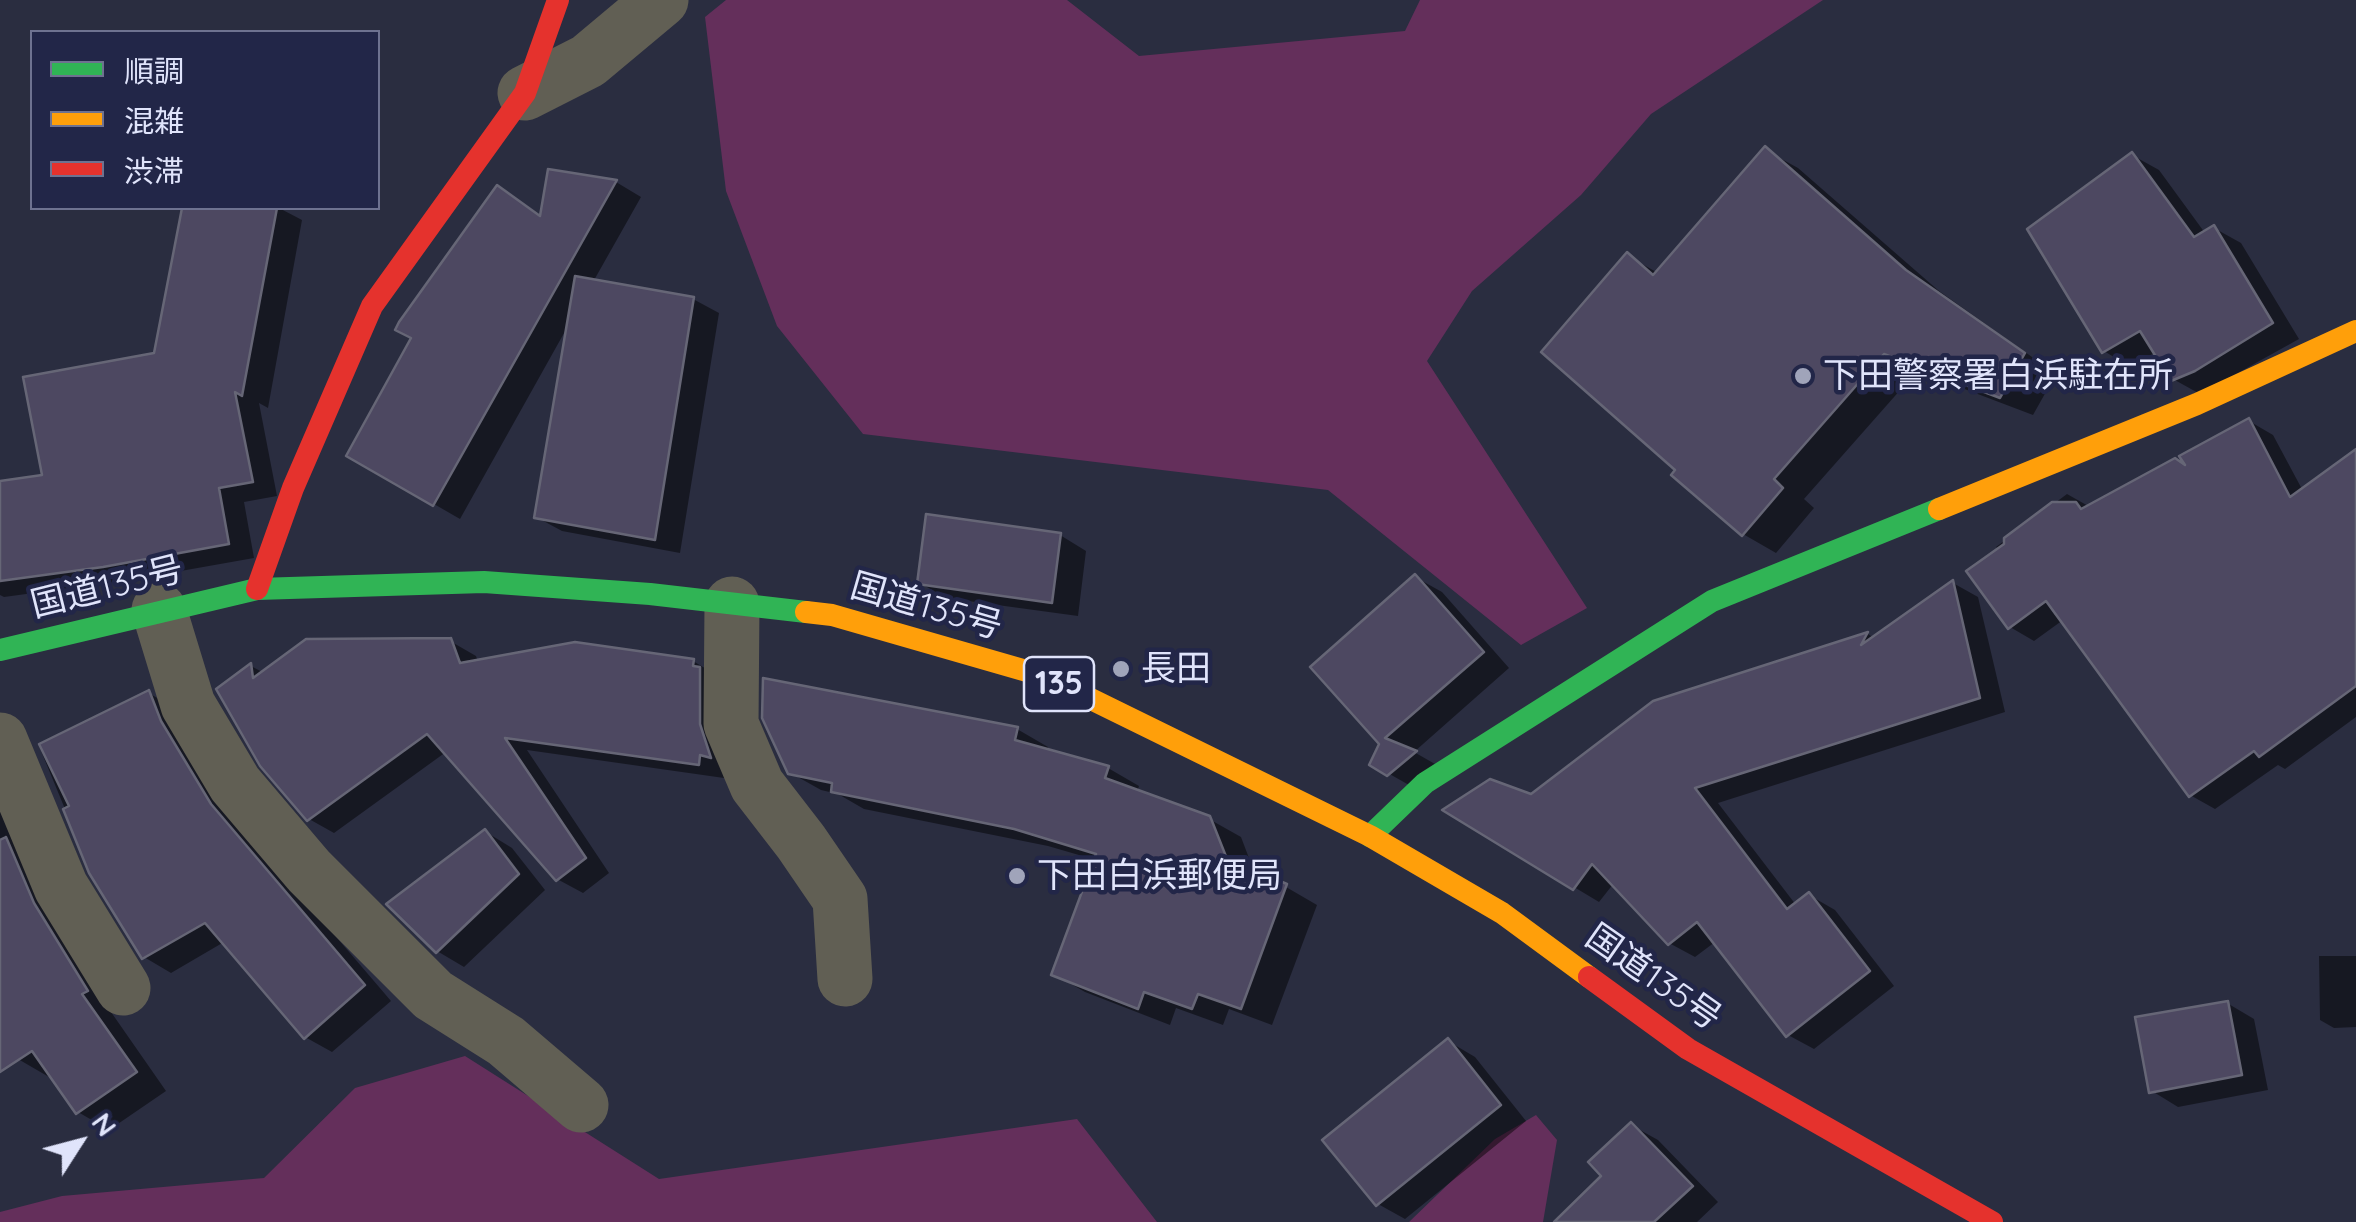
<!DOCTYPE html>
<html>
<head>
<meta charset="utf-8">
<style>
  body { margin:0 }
  #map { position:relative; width:2356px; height:1222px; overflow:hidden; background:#2a2d40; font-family:Quicksand,"Noto Sans JP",sans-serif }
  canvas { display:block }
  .legend { position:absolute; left:30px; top:30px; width:350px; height:180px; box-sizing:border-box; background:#222648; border:2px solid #6e7290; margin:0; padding:12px 18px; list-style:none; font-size:30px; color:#e0e4fb }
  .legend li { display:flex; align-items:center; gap:20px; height:50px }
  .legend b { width:50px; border:2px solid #6e7290 }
  .north { position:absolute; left:30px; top:1092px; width:100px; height:100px; -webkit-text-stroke:8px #222648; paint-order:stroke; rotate:54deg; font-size:28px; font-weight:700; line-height:40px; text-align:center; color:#e0e4fb }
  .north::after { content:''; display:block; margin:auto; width:35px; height:45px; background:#e0e4fb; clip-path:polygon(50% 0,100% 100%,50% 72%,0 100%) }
</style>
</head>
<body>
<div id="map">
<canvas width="2356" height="1222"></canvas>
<ul class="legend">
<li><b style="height:12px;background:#30b455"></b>順調</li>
<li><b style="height:12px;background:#ff9f0a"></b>混雑</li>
<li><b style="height:12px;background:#e5322d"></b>渋滞</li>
</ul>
<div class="north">N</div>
</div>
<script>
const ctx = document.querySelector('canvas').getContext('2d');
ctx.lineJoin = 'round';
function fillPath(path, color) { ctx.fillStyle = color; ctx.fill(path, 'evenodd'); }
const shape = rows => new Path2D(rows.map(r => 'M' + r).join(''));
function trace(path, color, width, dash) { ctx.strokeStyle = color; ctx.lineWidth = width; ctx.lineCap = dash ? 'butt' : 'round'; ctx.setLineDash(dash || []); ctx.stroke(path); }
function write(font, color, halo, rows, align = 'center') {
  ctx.font = font + ' Quicksand,"Noto Sans JP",sans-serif'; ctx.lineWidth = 9; ctx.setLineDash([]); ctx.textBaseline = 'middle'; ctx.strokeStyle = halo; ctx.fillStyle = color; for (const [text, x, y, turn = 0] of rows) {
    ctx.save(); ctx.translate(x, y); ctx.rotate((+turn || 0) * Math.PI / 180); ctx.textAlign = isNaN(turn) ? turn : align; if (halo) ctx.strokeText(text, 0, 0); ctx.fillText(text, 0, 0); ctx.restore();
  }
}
const green = shape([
  [726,0,1067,0,1139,56,1405,31,1420,0,1823,0,1651,114,1581,195,1472,291,1427,361,1587,608,1521,645,1328,490,863,434,777,326,726,191,705,17],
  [465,1056,659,1179,1077,1119,1157,1222,0,1222,0,1212,62,1196,264,1178,355,1088],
  [1536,1115,1557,1140,1543,1222,1409,1222,1495,1139]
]);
const shadow = shape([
  [1765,150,1798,168,1939,291,2056,374,2033,415,1917,371,1804,499,1814,508,1776,553,1743,534,1678,469,1628,256,1658,273],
  [2132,155,2159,170,2205,233,2214,228,2241,243,2299,339,2200,394,2173,379,2156,352,2130,367,2104,351],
  [550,172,616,182,641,197,593,282,693,299,719,313,680,553,562,531,536,517,568,326,460,519,349,455,498,188,542,217],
  [184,208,279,208,302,220,268,408,259,403,277,496,244,502,254,558,130,580,4,597,0,595,0,483,45,477,156,355],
  [2249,421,2273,435,2303,491,2356,453,2356,717,2285,769,2278,765,2215,809,2190,795,2063,620,2034,641,2010,627,1999,550,1996,547,2067,494,2090,507,2192,471],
  [1060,535,1086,551,1078,616,946,598,920,583],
  [1415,577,1442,592,1509,668,1414,752,1442,768,1416,789,1372,764,1382,744],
  [1953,583,1978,597,2005,712,1718,803,1796,905,1809,895,1835,910,1894,986,1814,1049,1788,1035,1715,942,1695,957,1669,943,1614,883,1599,902,1574,887,1531,797,1655,703,1868,634,1874,638],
  [450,641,476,656,478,662,693,661,718,676,724,778,527,750,609,873,583,893,557,879,446,752,334,833,309,819,263,764,251,666,264,673],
  [149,693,175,709,238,822,391,1001,332,1052,305,1037,224,942,171,973,144,957,91,872,39,746],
  [1017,729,1048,747,1047,751,1108,768,1139,786,1137,792,1209,819,1241,837,1255,874,1286,887,1317,905,1272,1025,1229,1009,1223,1025,1176,1008,1170,1025,1085,992,1054,974,1096,860,1048,846,864,809,838,794,821,790,789,772],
  [0,772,111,1012,166,1091,109,1130,78,1112,52,1075,49,1077,18,1059,0,1033],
  [486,832,512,848,545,890,464,967,437,951],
  [2319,956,2356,956,2356,1027,2334,1028,2320,1020],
  [2227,1003,2254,1019,2268,1090,2178,1107,2152,1091],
  [1448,1041,1475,1057,1526,1121,1405,1219,1378,1204],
  [1631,1125,1658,1140,1718,1202,1697,1222,1609,1222,1605,1176]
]);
const building = shape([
  [1765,146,1906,270,2025,353,2000,398,1884,354,1774,479,1783,488,1742,536,1671,475,1675,470,1541,352,1627,252,1653,275,1765,146],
  [2132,152,2194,237,2214,225,2273,323,2195,371,2171,381,2140,331,2102,353,2027,229,2132,152],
  [548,169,617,180,433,506,346,456,411,338,395,330,399,322,497,185,540,216,548,169],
  [182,208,277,208,242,396,235,392,253,482,219,488,229,544,103,567,0,581,0,481,42,475,23,377,154,353,182,208],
  [575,276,694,297,655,540,534,518,575,276],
  [2249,418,2290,497,2356,449,2356,686,2259,757,2254,751,2189,797,2046,601,2008,629,1966,571,2004,544,2004,538,2052,502,2076,502,2081,509,2175,458,2185,465,2179,456,2249,418],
  [926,514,1061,533,1052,603,917,584,926,514],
  [1415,574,1484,652,1385,738,1417,751,1387,776,1369,765,1379,744,1310,667,1415,574],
  [1953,580,1980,698,1695,788,1787,909,1809,892,1870,971,1786,1037,1697,922,1668,945,1592,864,1573,890,1442,810,1490,779,1531,794,1653,701,1868,632,1861,645,1953,580],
  [451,638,460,663,575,642,694,659,693,666,700,667,700,724,711,758,700,755,699,765,505,738,586,858,556,881,427,734,307,821,260,766,216,689,251,663,253,678,306,639,451,638],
  [763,678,1018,727,1015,740,1109,766,1105,778,1210,816,1227,859,1287,884,1241,1009,1198,994,1192,1009,1144,992,1138,1009,1051,975,1096,854,1014,829,831,792,832,783,788,774,762,718,763,678],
  [149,690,161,721,211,804,365,985,304,1039,205,923,142,959,89,873,63,809,69,806,39,744,149,690],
  [485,829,519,874,436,953,386,904,485,829],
  [6,837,34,903,88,991,82,994,137,1072,76,1114,32,1051,0,1072,0,840,6,837],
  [2228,1001,2242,1075,2149,1093,2135,1017,2228,1001],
  [1448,1038,1501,1105,1376,1206,1322,1140,1448,1038],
  [1631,1122,1693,1186,1654,1222,1554,1222,1601,1176,1588,1162,1631,1122]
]);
const street = shape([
  [525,93,588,61,661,0],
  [732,604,731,724,757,785,801,842,840,899,845,979],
  [159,610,188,705,235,784,309,871,433,995,506,1041,581,1105],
  [0,740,61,887,123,988]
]);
const fast = shape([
  [0,650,257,589,484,582,650,594,806,612],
  [1370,836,1425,783,1712,601,1939,509]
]);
const slow = shape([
  [1939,509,2197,404,2356,331],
  [806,612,832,615,1044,676,1370,836,1502,913,1589,977]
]);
const jam = shape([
  [257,589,293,488,372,306,525,93,558,0],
  [1589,977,1688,1049,1992,1222]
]);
const markers = [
  [1803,376,10,"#a0a4ba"],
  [1121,669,10,"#a0a4ba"],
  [1017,876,10,"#a0a4ba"]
];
const shields = [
  [1059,684,70]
];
const shieldNames = [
  ["135",1059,684]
];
const poiNames = [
  ["下田警察署白浜駐在所",1823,376],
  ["長田",1141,669],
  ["下田白浜郵便局",1037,876]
];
const streetNames = [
  ["国道135号",107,588,-14],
  ["国道135号",926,607,16],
  ["国道135号",1653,978,35]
];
fillPath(green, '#642f5b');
fillPath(shadow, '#0007');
fillPath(building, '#4d4861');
trace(building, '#666676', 2.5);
trace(street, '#615f54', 55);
trace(fast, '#30b455', 22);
trace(slow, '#ff9f0a', 22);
trace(jam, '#e5322d', 22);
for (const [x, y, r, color] of markers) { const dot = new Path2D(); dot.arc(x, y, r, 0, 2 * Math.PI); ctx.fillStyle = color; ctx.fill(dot); trace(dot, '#222648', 4); }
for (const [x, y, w] of shields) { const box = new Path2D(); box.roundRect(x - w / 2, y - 27, w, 54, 8); ctx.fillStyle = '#222648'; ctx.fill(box); trace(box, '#e0e4fb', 2.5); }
write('bold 32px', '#e0e4fb', null, shieldNames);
write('35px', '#e0e4fb', '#222648', poiNames, 'left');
write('35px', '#e0e4fb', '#222648', streetNames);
</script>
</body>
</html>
